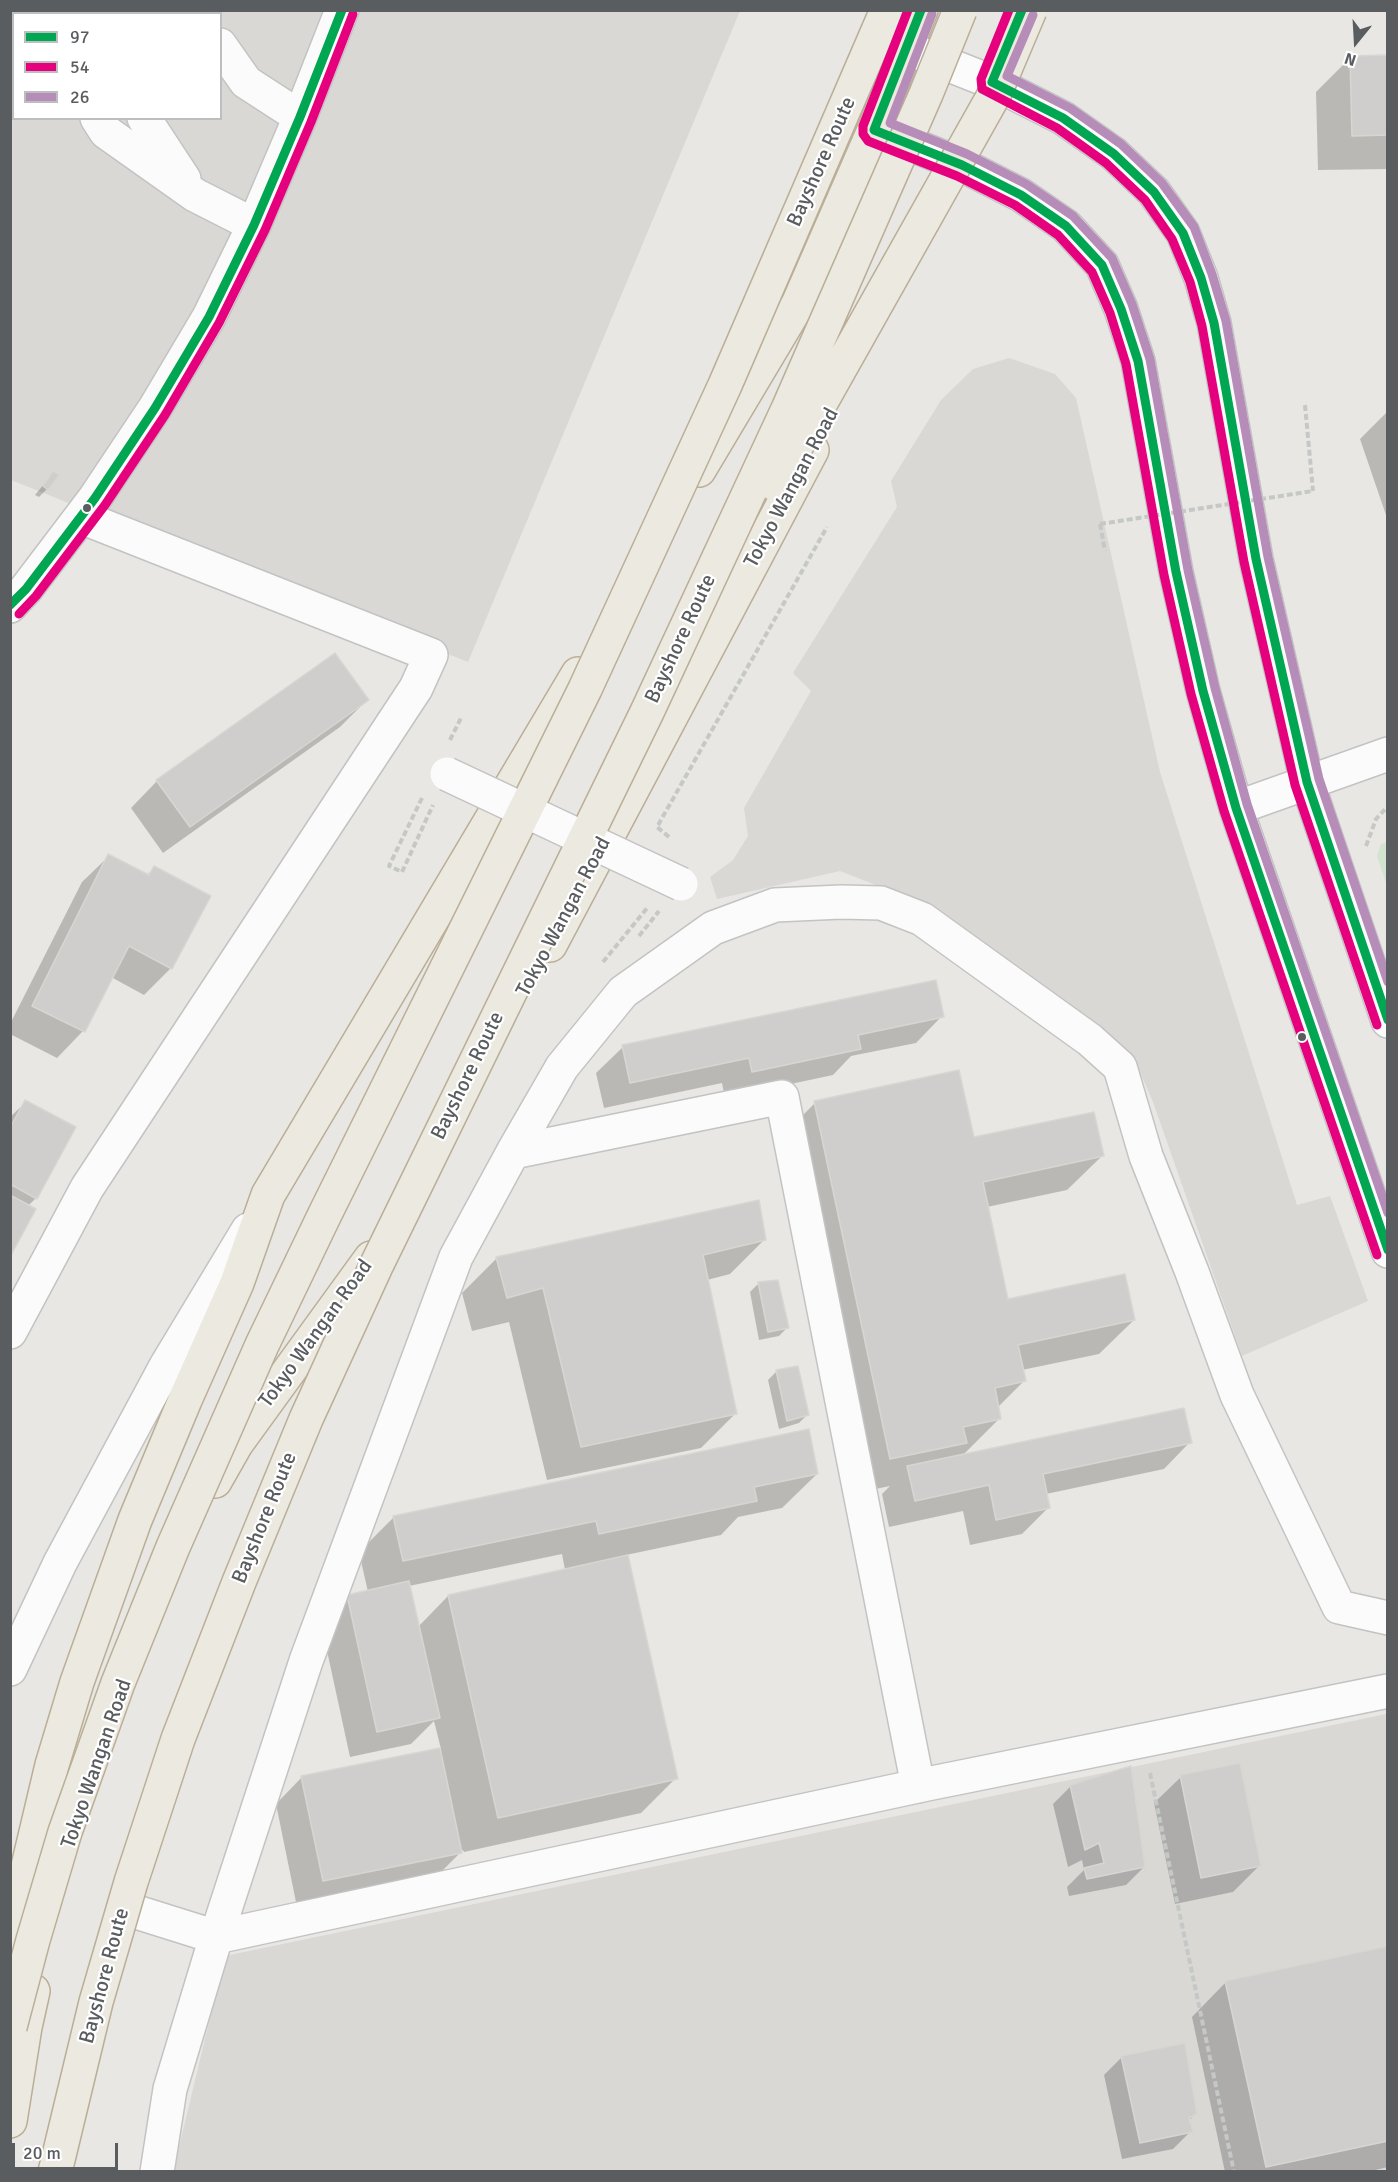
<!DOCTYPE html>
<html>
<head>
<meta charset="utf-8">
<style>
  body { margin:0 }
  #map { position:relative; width:1398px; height:2182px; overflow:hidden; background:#e8e7e3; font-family:Signika,sans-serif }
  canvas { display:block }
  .frame { position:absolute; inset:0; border:12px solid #5a5d60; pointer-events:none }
  .legend { position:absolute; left:12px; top:12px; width:210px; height:108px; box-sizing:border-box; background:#fff; border:2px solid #bdbebf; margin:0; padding:8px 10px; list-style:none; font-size:18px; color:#5a5d60 }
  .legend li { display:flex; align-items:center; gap:12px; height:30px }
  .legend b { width:30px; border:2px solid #bdbebf }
  .north { position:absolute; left:1326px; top:12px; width:60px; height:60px; -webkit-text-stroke:4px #fff; paint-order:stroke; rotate:198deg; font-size:16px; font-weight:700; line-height:24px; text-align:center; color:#5a5d60 }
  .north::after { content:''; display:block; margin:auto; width:21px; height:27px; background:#5a5d60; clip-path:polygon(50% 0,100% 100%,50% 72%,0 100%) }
  .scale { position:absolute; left:12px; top:2143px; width:106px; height:27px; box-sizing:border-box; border:3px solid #5a5d60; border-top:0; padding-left:8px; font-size:18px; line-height:21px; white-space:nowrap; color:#5a5d60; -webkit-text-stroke:4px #fff; paint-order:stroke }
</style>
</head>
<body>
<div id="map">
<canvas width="1398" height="2182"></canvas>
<div class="frame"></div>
<ul class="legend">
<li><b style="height:8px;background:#00a651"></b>97</li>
<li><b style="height:8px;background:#e5007d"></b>54</li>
<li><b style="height:8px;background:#b68cb8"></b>26</li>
</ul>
<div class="north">N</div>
<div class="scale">20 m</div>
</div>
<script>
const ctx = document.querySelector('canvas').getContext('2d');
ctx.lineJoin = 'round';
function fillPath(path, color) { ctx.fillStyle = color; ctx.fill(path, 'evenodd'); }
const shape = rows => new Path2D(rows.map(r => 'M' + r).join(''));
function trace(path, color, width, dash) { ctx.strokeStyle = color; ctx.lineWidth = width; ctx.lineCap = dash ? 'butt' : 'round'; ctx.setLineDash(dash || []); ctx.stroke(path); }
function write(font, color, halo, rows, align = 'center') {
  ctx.font = font + ' Signika,sans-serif'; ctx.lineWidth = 4.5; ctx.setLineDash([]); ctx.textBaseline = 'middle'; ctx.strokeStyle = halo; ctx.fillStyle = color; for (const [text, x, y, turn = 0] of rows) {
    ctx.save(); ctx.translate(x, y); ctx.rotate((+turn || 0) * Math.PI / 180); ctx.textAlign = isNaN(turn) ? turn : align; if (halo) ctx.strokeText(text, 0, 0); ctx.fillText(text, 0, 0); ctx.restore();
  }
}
const industrial = shape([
  [10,11,740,11,468,662,11,480],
  [14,14,220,14,220,118,14,118],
  [1009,358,1055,374,1076,398,1160,772,1297,1205,1330,1196,1368,1301,1242,1356,1153,1102,1133,1056,940,910,840,871,717,899,710,877,733,860,748,836,744,808,811,691,793,673,897,507,891,481,941,400,973,369],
  [1386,1714,1388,1727,1387,2171,173,2172,225,1956]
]);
const green = shape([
  [1387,842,1388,842,1387,886,1377,856,1381,844]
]);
const shadow = shape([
  [1351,57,1388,57,1388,169,1318,170,1316,92],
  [1388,411,1388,517,1387,518,1360,439],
  [53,473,47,489,39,497,35,495],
  [367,700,340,727,163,853,131,808,157,781],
  [109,856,147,875,154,868,171,968,144,995,111,977,83,1031,57,1058,10,1034,10,1024,82,882],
  [942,1016,916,1043,851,1056,833,1075,725,1098,722,1083,604,1108,596,1073,623,1047],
  [26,1102,36,1198,28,1206,10,1254,10,1117],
  [815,1103,973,1138,1102,1156,1067,1190,987,1207,1007,1300,1134,1320,1099,1354,1022,1370,1024,1381,997,1408,1000,1418,962,1456,1190,1442,1164,1469,1046,1494,1049,1507,1022,1534,970,1545,963,1511,889,1527,882,1494,890,1486,856,1493,781,1137],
  [765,1239,730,1274,707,1280,735,1414,701,1448,547,1480,509,1322,472,1331,462,1293,497,1258],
  [777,1281,787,1328,779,1336,759,1340,750,1292,758,1284],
  [776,1372,807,1415,799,1423,779,1429,768,1380],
  [817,1474,782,1508,738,1517,721,1535,626,1555,676,1778,641,1813,464,1852,463,1850,434,1879,297,1907,276,1804,302,1777,441,1749,434,1721,411,1744,350,1757,321,1623,347,1596,368,1592,359,1552,394,1517],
  [562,1554,565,1570,448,1596,418,1627,409,1586],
  [1181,1777,1260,1865,1233,1892,1175,1904,1154,1803],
  [1071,1786,1144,1867,1126,1885,1069,1896,1067,1887,1084,1870,1082,1860,1068,1867,1053,1804],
  [1388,1948,1388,2167,1367,2172,1225,2172,1192,2017,1226,1982],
  [1122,2057,1196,2114,1188,2121,1191,2131,1173,2149,1122,2159,1104,2075]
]);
const building = shape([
  [1388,55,1388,135,1352,136,1350,56,1388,55],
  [53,471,59,475,48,490,43,486,53,471],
  [335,653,369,700,190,827,156,780,335,653],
  [108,854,149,875,154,866,211,896,172,969,129,946,85,1032,32,1006,108,854],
  [936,980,944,1017,858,1035,861,1049,752,1072,749,1058,630,1083,622,1045,936,980],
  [959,1070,974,1137,1094,1112,1104,1156,983,1182,1008,1299,1125,1274,1135,1320,1018,1345,1026,1381,995,1388,1001,1419,963,1427,967,1443,890,1459,814,1101,959,1070],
  [25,1100,76,1127,37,1199,10,1184,10,1128,25,1100],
  [10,1195,36,1209,10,1257,10,1195],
  [759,1200,766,1240,703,1255,737,1414,581,1447,543,1288,507,1298,496,1257,759,1200],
  [778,1280,789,1328,768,1332,758,1282,778,1280],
  [798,1366,809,1415,787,1421,776,1370,798,1366],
  [1184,1408,1192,1443,1043,1474,1050,1508,996,1520,989,1485,915,1501,907,1466,1184,1408],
  [809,1429,818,1474,754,1487,757,1501,599,1534,596,1521,403,1561,393,1516,809,1429],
  [628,1555,678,1779,498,1818,448,1595,628,1555],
  [409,1581,440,1718,377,1732,347,1595,409,1581],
  [440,1748,462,1853,323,1881,301,1776,440,1748],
  [1240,1763,1261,1866,1201,1878,1180,1775,1240,1763],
  [1131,1766,1145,1867,1087,1879,1084,1868,1104,1863,1099,1843,1085,1850,1070,1785,1131,1766],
  [1388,1946,1388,2141,1266,2167,1225,1981,1388,1946],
  [1185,2043,1197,2114,1189,2118,1193,2132,1140,2143,1121,2056,1185,2043]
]);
const path = shape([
  [1305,405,1313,491],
  [1100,524,1105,551],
  [450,740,462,716],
  [422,798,389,866,402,872,433,805],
  [669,837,657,827,827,527],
  [1366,846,1376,819,1388,806],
  [639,936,659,911],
  [603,962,648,907],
  [1150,1773,1234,2172]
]);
const minor = shape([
  [19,10,22,14],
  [71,10,73,14],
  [196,10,198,14],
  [220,45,246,82,300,117],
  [906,48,992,82,1063,118,1114,154,1154,192,1183,233,1201,278,1214,323,1256,559,1307,782,1388,1021],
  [97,118,106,132,195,195,254,225],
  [144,118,184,179],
  [880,132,962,165,1021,195,1066,226,1102,265,1121,309,1138,361,1176,572,1203,691,1236,808,1388,1251],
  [10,606,26,589,95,498,155,408,209,317,254,225,300,117,342,10],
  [1236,808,1388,754],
  [513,1152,562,1067,623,992,713,928,775,905,841,902,881,903,922,919,1090,1040,1120,1067,1146,1156,1192,1272,1237,1395,1339,1607,1388,1618],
  [10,1332,87,1188,416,688,431,655,81,517],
  [10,1669,60,1563,166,1366,248,1230],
  [130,1910,216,1937,306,1661,456,1257,513,1152,782,1097,918,1786],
  [157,2172,170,2089,216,1937,927,1784,1388,1691]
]);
const highway = shape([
  [699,470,798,304,874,130,921,10],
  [550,945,812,450],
  [215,1481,236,1444,371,1258],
  [10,1942,52,1765,77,1682,135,1520,185,1400,237,1283,268,1195,578,674],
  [10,2121,25,2027,33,1991]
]);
const pathBridge = shape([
  [1100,524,1313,491]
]);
const minorBridge = shape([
  [447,774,681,884]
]);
const highwayBridge = shape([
  [775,484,994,95,1030,10],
  [10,2027,33,1940,65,1832,118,1683,173,1547,262,1345,325,1214,585,689,725,385,887,10],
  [55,2172,96,2002,131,1882,178,1739,239,1582,306,1419,377,1264,647,712,788,409,926,94,960,10]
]);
const bus1 = shape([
  [921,10,874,130,962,165,1021,195,1066,226,1102,265,1121,309,1138,361,1176,572,1203,691,1236,808,1388,1250],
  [1022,10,992,82,1063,118,1114,154,1154,192,1183,233,1201,278,1214,323,1256,559,1307,782,1388,1020],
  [10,605,26,589,95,498,155,408,209,317,254,225,300,117,342,10]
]);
const bus2 = shape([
  [908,10,863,126,863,134,868,141,957,176,1015,205,1058,235,1092,272,1110,313,1126,364,1164,575,1191,694,1224,811,1377,1255],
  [1009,10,981,79,982,89,1057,128,1106,163,1145,200,1172,239,1190,282,1202,326,1244,562,1295,785,1377,1025],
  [19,614,36,596,105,505,165,415,219,323,265,230,311,122,353,14]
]);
const bus3 = shape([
  [932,14,890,123,967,154,1026,184,1073,216,1112,258,1132,304,1150,359,1188,570,1215,688,1247,804,1388,1213],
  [1033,15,1007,76,1070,108,1121,144,1162,183,1194,227,1212,274,1226,321,1268,557,1319,779,1388,982]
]);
const markers = [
  [87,508,5,"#5a5d60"],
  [1302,1037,5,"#5a5d60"]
];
const streetNames = [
  ["Bayshore Route",822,162,-66],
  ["Tokyo Wangan Road",792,488,-62],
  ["Bayshore Route",681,639,-65],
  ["Tokyo Wangan Road",564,917,-62],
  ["Bayshore Route",468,1076,-64],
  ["Tokyo Wangan Road",316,1334,-54],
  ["Bayshore Route",265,1518,-68],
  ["Tokyo Wangan Road",97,1764,-71],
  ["Bayshore Route",105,1976,-75]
];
fillPath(industrial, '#d9d8d5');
fillPath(green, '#d3e3d0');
fillPath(shadow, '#0003');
fillPath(building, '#cfcecc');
trace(building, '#d7d6d2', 1.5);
trace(minor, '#c3c3c3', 36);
trace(highway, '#baae96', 36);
trace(path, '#c5c8c6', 4, [6, 3]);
trace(minor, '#fcfbfb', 33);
trace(highway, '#ece9e0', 33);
trace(minorBridge, '#c3c3c3', 36, []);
trace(highwayBridge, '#baae96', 36, []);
trace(pathBridge, '#c5c8c6', 4, [6, 3]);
trace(minorBridge, '#fcfbfb', 33);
trace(highwayBridge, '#ece9e0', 33);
trace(bus1, '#00a651', 9);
trace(bus2, '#e5007d', 9);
trace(bus3, '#b68cb8', 9);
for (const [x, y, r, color] of markers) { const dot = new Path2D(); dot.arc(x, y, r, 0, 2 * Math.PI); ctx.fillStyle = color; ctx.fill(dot); trace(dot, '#fff', 2); }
write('21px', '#5a5d60', '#fff', streetNames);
</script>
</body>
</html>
